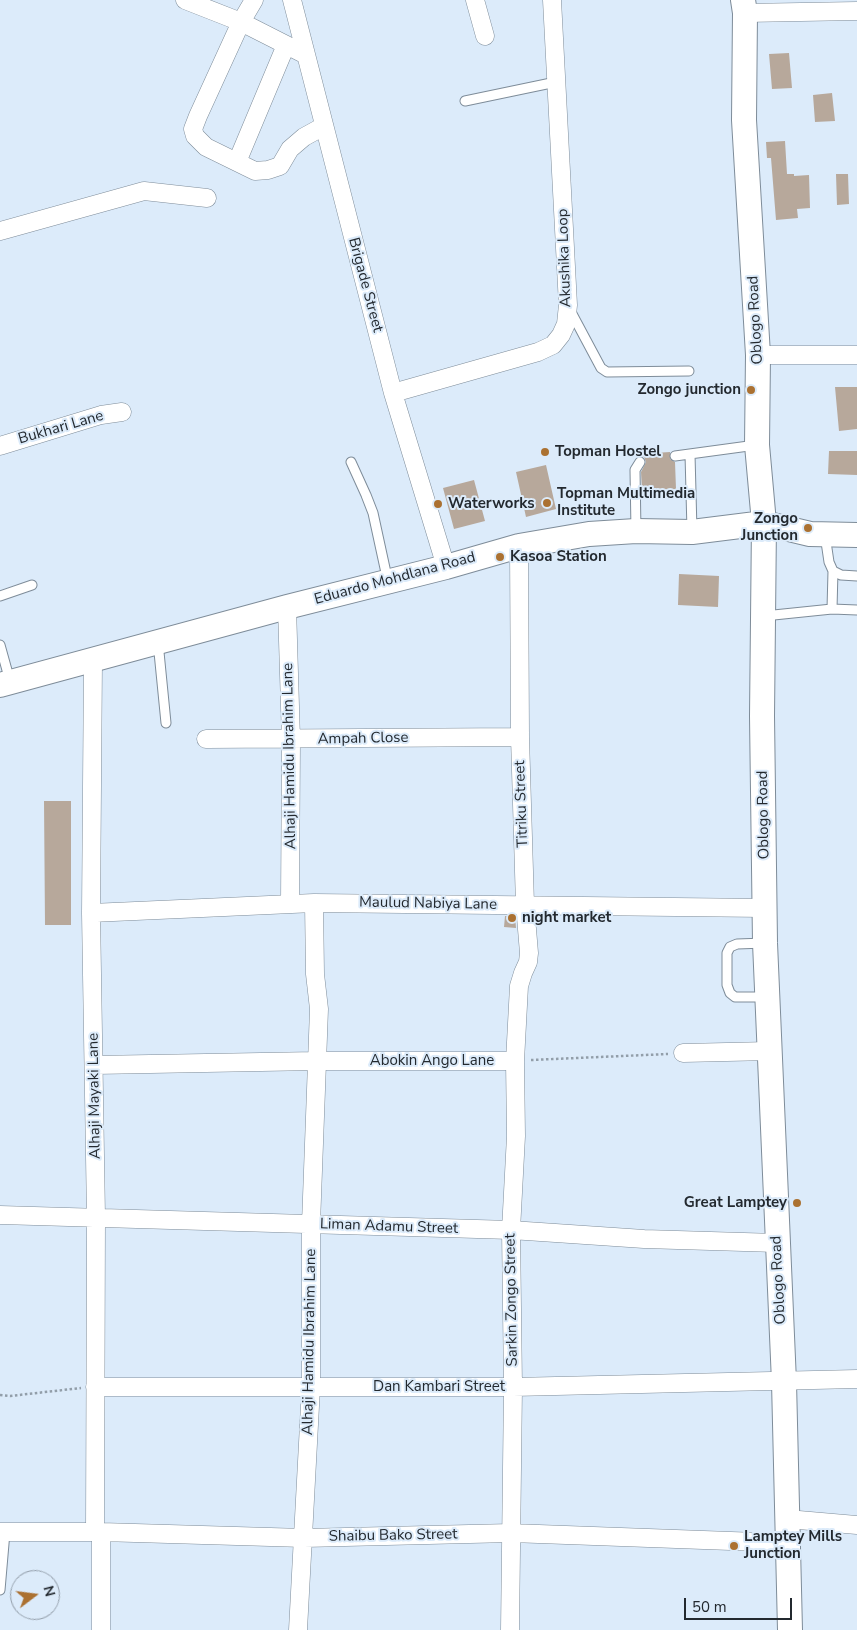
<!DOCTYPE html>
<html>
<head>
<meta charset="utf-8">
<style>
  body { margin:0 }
  #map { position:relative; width:857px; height:1630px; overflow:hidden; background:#dcebfa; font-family:"Nunito Sans",sans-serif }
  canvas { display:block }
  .north { position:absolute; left:10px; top:1570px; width:50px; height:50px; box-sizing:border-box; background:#dcebfa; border:1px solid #929da9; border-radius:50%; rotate:75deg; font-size:14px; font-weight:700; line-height:20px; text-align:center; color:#23292f }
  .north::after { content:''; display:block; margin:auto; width:18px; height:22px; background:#ab7131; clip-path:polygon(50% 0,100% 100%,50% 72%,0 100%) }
  .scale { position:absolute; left:684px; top:1598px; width:108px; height:22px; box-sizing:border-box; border:2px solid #23292f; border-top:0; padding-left:6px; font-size:15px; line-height:18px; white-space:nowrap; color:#23292f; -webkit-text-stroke:4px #dcebfa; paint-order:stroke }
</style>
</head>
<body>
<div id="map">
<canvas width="857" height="1630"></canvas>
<div class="north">N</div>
<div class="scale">50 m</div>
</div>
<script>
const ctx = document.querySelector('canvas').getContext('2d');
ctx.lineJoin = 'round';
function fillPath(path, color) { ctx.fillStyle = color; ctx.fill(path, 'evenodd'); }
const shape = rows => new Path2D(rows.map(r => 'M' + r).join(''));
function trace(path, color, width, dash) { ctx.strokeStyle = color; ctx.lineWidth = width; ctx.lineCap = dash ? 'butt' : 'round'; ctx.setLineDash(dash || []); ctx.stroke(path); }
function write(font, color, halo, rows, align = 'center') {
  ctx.font = font + ' "Nunito Sans",sans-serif'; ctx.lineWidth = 4; ctx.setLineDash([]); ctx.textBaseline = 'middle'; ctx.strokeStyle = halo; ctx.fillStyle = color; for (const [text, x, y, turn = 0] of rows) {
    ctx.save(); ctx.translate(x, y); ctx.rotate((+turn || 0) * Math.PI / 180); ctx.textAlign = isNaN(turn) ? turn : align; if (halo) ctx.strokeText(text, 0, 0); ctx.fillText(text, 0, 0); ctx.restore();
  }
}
const building = shape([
  [789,53,792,88,772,89,769,54],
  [832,93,835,121,815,122,813,95],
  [785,141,787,174,794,174,794,176,809,175,810,208,797,209,798,218,776,220,771,158,767,158,766,142],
  [836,174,848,174,849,204,837,205],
  [835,387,857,387,857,429,839,431],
  [829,451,857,451,857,475,828,474],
  [670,452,670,459,675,462,676,489,642,490,641,472,646,462,644,457,640,456,639,454],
  [546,465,556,509,526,517,516,472],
  [474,480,485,521,454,529,443,488],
  [679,574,719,576,718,607,678,605],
  [44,801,71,801,71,925,45,925],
  [505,916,515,916,516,928,504,927]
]);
const path = shape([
  [531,1060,668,1054],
  [0,1395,10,1396,81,1388]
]);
const lane = shape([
  [465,101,556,82],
  [570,310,601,368,607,372,689,371],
  [690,454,692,531],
  [675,456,756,445],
  [351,462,366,495,373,513,388,582],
  [636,531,635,470,640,462],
  [825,535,829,562,833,571,841,575,857,576],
  [0,596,32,585],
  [832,609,833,571],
  [764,616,832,609,857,610],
  [158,642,166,723],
  [0,645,10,681],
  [765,943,737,944,730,947,727,953,727,985,730,993,735,997,766,997],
  [0,1590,5,1532]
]);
const street = shape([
  [185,0,241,22,306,55],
  [254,0,241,22,198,116,193,129,195,136,206,147,255,171,268,170,280,166,290,149,304,137,324,126],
  [292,0,393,393,446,567],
  [475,0,485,36],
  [745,13,857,11],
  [237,162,286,45],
  [0,231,144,191,207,198],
  [758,355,857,355],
  [393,393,538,352,553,345,561,335,566,324,568,305,552,0],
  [0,446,101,415,122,412],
  [287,607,291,740,290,904],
  [93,660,91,913,96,1217,95,1532],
  [206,739,520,737],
  [91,913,314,903,765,908],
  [683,1053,770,1051],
  [95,1065,316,1061,515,1061],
  [0,1215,511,1230,644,1239,777,1243],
  [95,1387,513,1387,857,1379],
  [787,1519,857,1525],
  [0,1532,101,1532,304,1538,511,1533,786,1543],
  [101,1532,101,1630],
  [298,1630,311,1387,311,1224,319,1009,315,974,314,903],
  [510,1630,513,1387,511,1230,516,1136,515,1061,519,986,523,973,528,962,529,953,525,905,520,737,519,546]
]);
const secondary = shape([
  [743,0,745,13,744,120,758,355,757,445,764,523,762,716,765,943,784,1382,790,1630],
  [0,685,287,607,446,567,519,546,589,534,636,531,692,532,764,523,810,534,857,535]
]);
const markers = [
  [751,390,5,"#ab7131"],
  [545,452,5,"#ab7131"],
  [547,503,5,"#ab7131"],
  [438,504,5,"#ab7131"],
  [808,528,5,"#ab7131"],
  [500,557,5,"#ab7131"],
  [512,918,5,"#ab7131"],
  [797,1203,5,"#ab7131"],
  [734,1546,5,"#ab7131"]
];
const streetNames = [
  ["Akushika Loop",565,258,-92],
  ["Brigade Street",365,285,75],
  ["Oblogo Road",756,320,-93],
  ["Bukhari Lane",61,428,-16],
  ["Eduardo Mohdlana Road",395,579,-15],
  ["Ampah Close",363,739,-1],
  ["Alhaji Hamidu Ibrahim Lane",290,756,-91],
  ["Titriku Street",522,804,-92],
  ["Oblogo Road",764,815,-91],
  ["Maulud Nabiya Lane",428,904,1],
  ["Abokin Ango Lane",432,1061],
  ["Alhaji Mayaki Lane",95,1096,-91],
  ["Liman Adamu Street",389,1227,2],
  ["Oblogo Road",779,1280,-93],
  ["Sarkin Zongo Street",512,1300,-91],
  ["Alhaji Hamidu Ibrahim Lane",310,1342,-89],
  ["Dan Kambari Street",439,1387],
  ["Shaibu Bako Street",393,1536,-1]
];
const poiNames = [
  ["Zongo junction",741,390,"right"],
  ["Topman Hostel",555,452],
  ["Topman Multimedia",557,494],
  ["Institute",557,511],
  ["Waterworks",448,504],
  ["Zongo",798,519,"right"],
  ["Junction",798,536,"right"],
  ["Kasoa Station",510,557],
  ["night market",522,918],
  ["Great Lamptey",787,1203,"right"],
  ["Lamptey Mills",744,1537],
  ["Junction",744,1554]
];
fillPath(building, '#b7a89b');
trace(lane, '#7e8c99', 11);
trace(street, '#7e8c99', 19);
trace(secondary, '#7e8c99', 26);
trace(path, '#929ea9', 2.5, [2.5, 2.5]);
trace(lane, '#fff', 9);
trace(street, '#fff', 18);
trace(secondary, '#fff', 24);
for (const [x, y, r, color] of markers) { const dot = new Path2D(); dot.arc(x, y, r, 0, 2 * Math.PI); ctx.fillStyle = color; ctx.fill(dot); trace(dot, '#dcebfa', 2); }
write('15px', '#23292f', '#dcebfa', streetNames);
write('bold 15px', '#23292f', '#dcebfa', poiNames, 'left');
</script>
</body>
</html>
